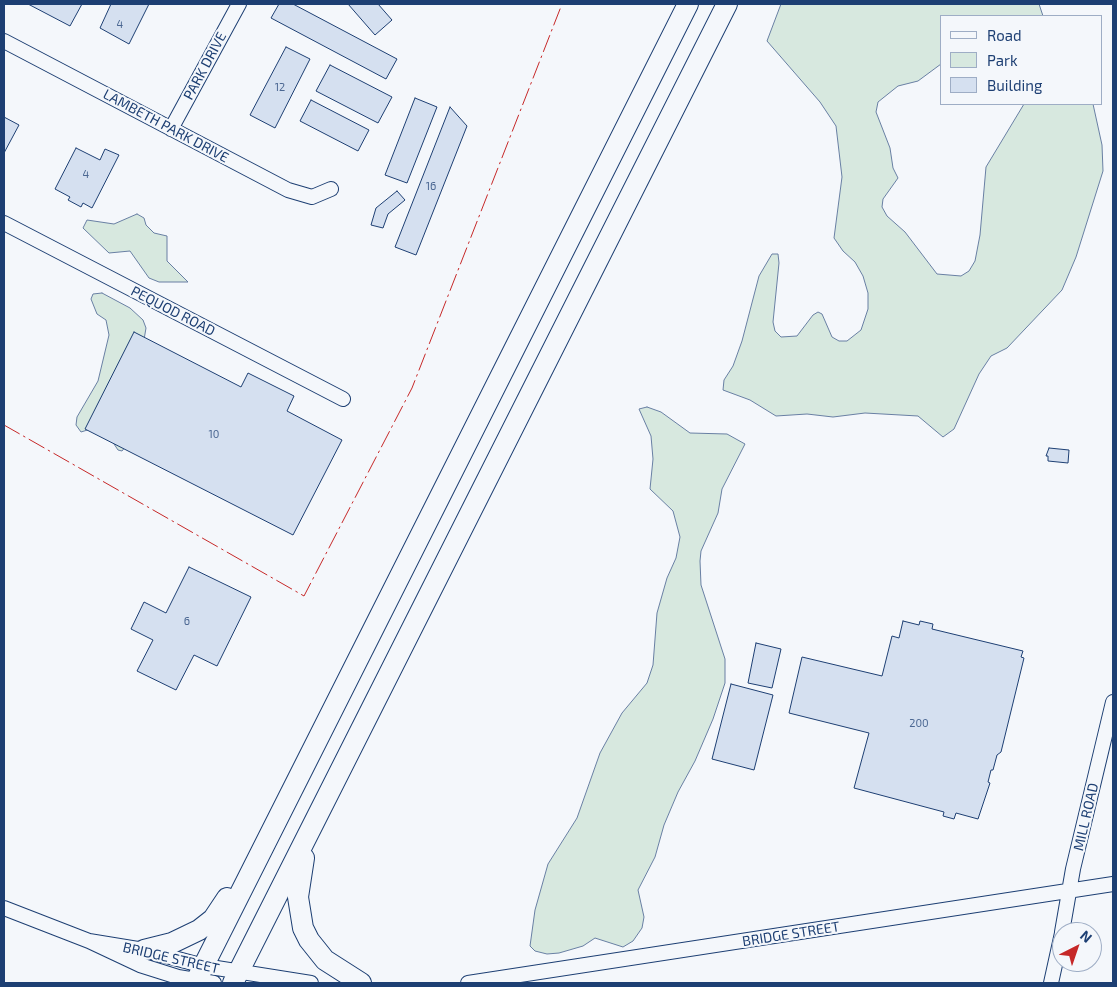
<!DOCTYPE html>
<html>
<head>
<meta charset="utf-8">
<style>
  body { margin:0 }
  #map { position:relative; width:1117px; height:987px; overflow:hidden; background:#f4f7fb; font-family:"Exo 2",sans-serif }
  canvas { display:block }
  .frame { position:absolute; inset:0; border:5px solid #1d3f73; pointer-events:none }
  .legend { position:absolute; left:940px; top:15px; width:162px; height:90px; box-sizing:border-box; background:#f4f7fb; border:1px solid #9eadc5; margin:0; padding:6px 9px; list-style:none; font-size:15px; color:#1d3f73 }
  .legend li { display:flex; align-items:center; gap:10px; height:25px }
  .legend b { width:25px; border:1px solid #9eadc5 }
  .north { position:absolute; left:1052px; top:922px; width:50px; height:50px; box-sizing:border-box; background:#f4f7fb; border:1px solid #9eadc5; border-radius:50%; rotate:41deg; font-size:14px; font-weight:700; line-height:20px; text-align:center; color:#1d3f73 }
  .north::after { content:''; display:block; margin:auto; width:18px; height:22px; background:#c62828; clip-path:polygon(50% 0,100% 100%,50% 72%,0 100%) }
</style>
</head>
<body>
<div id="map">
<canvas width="1117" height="987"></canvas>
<div class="frame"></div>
<ul class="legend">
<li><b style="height:6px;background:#f4f7fb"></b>Road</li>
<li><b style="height:14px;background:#d7e8df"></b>Park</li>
<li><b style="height:14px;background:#d5e0f0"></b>Building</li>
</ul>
<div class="north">N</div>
</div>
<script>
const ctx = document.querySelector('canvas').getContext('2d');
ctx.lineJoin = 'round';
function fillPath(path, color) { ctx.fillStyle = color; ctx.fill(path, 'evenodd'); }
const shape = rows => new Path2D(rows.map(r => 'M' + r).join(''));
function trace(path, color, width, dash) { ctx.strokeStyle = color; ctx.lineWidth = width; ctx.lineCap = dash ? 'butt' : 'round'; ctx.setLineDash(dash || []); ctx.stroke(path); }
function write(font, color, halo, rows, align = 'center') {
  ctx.font = font + ' "Exo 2",sans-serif'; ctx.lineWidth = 4; ctx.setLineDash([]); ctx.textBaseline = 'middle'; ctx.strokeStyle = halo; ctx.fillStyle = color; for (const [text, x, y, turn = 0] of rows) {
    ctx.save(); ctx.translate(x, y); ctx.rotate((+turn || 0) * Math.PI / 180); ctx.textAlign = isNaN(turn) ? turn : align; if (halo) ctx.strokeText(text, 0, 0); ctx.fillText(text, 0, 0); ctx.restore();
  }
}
const green = shape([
  [781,4,1039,4,1043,16,941,16,941,64,918,81,898,86,878,102,876,112,890,148,893,168,898,178,883,199,882,207,887,216,905,232,937,274,961,276,969,271,975,261,980,235,986,167,1024,104,1093,104,1102,145,1103,171,1076,257,1062,290,1007,348,991,356,979,374,954,429,943,437,918,416,865,413,833,417,807,414,776,416,750,400,723,390,724,380,733,366,742,341,759,276,772,254,778,254,779,263,773,322,775,331,781,337,797,336,813,315,818,312,822,314,832,337,839,341,847,341,861,330,868,309,868,293,863,276,855,262,843,251,834,238,842,177,836,126,820,102,767,41,781,4],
  [137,214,144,218,146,225,154,233,167,236,167,261,188,282,159,282,149,278,130,251,109,253,83,228,87,220,114,224,137,214],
  [102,293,130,308,143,320,146,328,126,446,122,451,118,450,108,435,94,428,81,432,76,425,77,417,98,381,109,335,106,320,97,314,91,299,93,294,102,293],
  [647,407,661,412,690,433,727,434,745,444,722,489,718,513,701,551,700,561,701,585,725,659,725,683,713,719,695,761,678,792,664,825,655,857,638,890,644,917,642,928,633,941,623,947,595,938,583,946,559,953,547,954,535,951,530,946,535,910,548,864,577,818,600,753,622,713,647,683,653,665,657,613,667,578,676,558,680,537,673,511,650,489,653,459,651,436,639,409,647,407]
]);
const building = shape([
  [28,4,82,4,70,26,28,4],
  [111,4,149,4,129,44,100,28,111,4],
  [279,4,293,4,397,59,386,79,271,18,279,4],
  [348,4,378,4,392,20,375,35,348,4],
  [286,47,310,59,275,128,250,115,286,47],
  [330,65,392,97,378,123,316,91,330,65],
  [415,98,437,107,407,183,385,175,415,98],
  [311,100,369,130,358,151,300,121,311,100],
  [450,107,467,126,416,255,395,247,450,107],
  [4,117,19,125,4,153,4,117],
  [76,148,100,160,105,149,119,155,92,208,83,203,81,207,68,200,70,197,55,189,76,148],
  [397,191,405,200,388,214,383,228,371,225,376,208,397,191],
  [134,332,241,387,248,373,294,396,287,411,342,440,293,535,85,429,134,332],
  [1049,448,1069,450,1068,463,1048,461,1048,456,1046,456,1049,448],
  [189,567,251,597,217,666,194,655,176,690,137,671,153,640,131,629,144,602,166,613,189,567],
  [903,621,919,625,920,621,933,624,932,629,1023,651,1021,657,1024,658,1001,752,997,755,993,770,991,770,988,782,990,783,978,819,956,813,954,819,943,816,944,812,854,788,869,733,789,713,802,657,882,676,892,636,899,638,903,621],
  [756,643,781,649,772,688,748,683,756,643],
  [731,684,773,695,754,770,712,759,731,684]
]);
const minor = shape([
  [4,41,288,190,312,197,331,189],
  [171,129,239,4],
  [4,223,343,399],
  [4,908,89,941,140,965,178,977,214,983],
  [1062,932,1073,869,1113,702],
  [89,941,144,950,204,966,311,983],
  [468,983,1113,884],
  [1051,983,1062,933]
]);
const highway = shape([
  [304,858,298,897,303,928,309,940,325,960,361,983],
  [144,950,172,943,199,930,213,919,227,898],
  [195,983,688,4],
  [233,983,727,4]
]);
const power = shape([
  [4,425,304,596,412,388,562,4]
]);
const numberNames = [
  ["4",120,24],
  ["12",280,87],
  ["4",86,174],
  ["16",431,186],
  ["10",214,434],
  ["6",187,621],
  ["200",919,723]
];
const streetNames = [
  ["PARK DRIVE",205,66,-62],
  ["LAMBETH PARK DRIVE",166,126,28],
  ["PEQUOD ROAD",173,311,27],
  ["MILL ROAD",1086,817,-77],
  ["BRIDGE STREET",791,934,-9],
  ["BRIDGE STREET",171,958,13]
];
fillPath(green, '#d7e8df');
trace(green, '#687fa3', 1);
fillPath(building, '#d5e0f0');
trace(building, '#1d3f73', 1);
trace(minor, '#1d3f73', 16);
trace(highway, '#1d3f73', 22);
trace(minor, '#f4f7fb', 14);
trace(highway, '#f4f7fb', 20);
trace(power, '#c62828', 1, [18, 4, 2.5, 4]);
write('11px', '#4b6792', null, numberNames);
write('14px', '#1d3f73', '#f4f7fb', streetNames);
</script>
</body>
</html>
